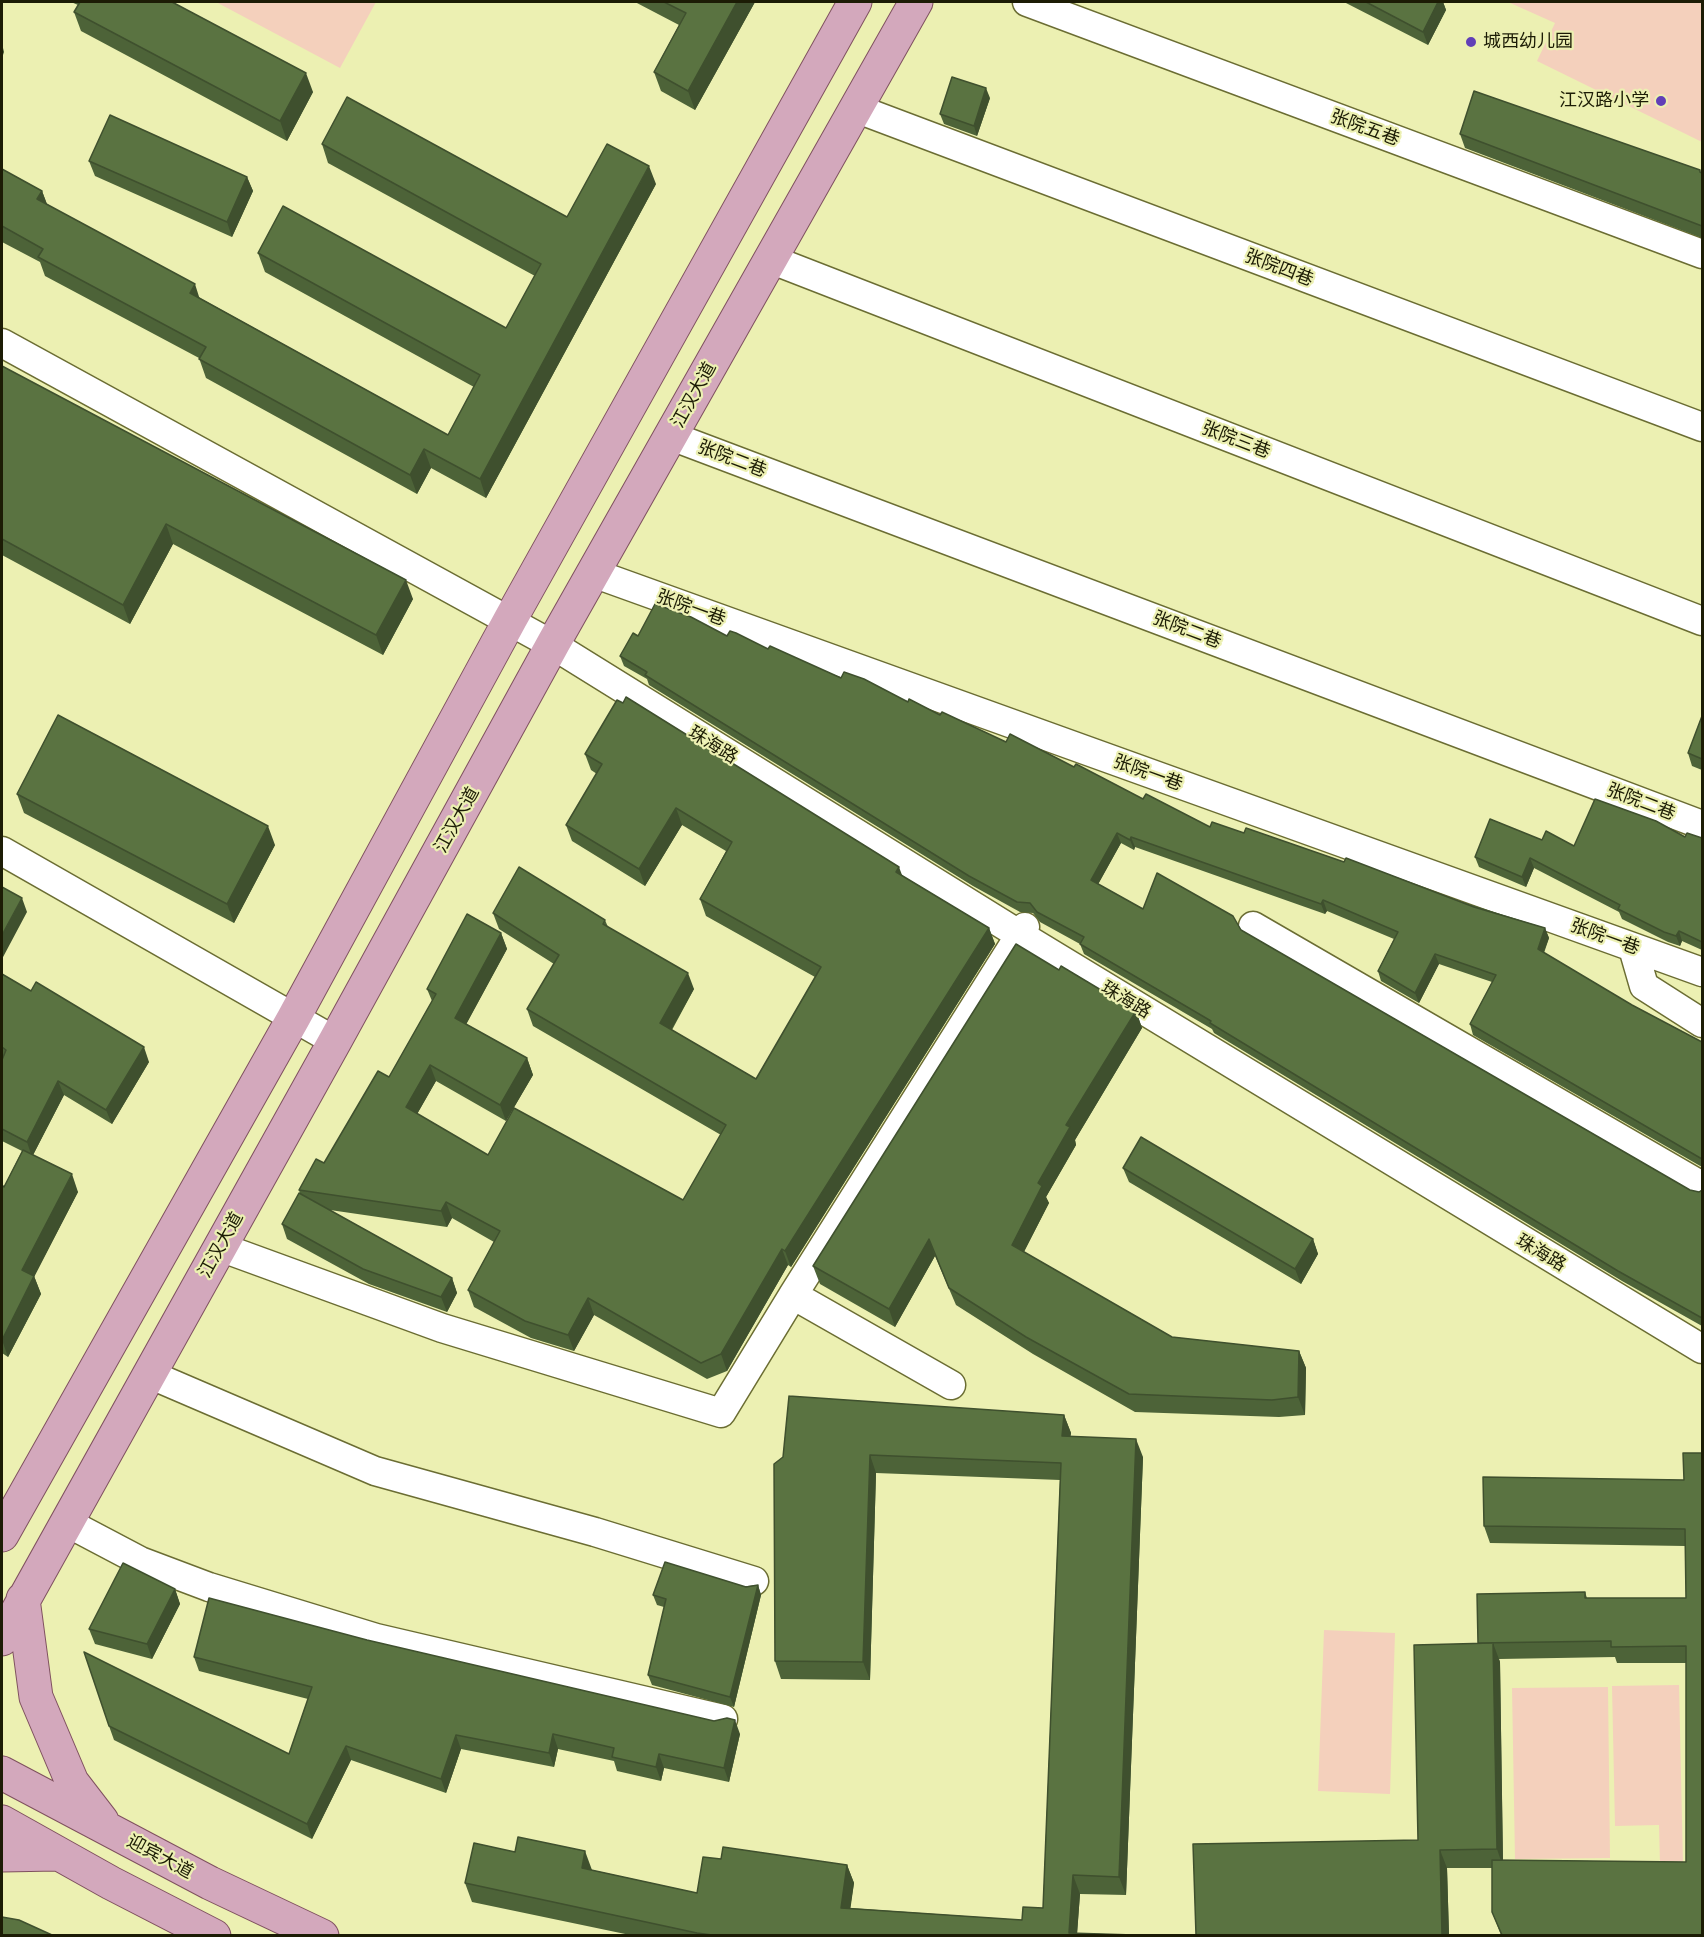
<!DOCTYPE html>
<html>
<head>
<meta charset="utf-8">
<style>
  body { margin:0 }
  #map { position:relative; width:1704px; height:1937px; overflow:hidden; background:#ecf0b2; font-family:Inter,sans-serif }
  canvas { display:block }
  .frame { position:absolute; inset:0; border:3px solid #1c1c05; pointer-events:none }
</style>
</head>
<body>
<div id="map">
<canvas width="1704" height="1937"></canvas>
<div class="frame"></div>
</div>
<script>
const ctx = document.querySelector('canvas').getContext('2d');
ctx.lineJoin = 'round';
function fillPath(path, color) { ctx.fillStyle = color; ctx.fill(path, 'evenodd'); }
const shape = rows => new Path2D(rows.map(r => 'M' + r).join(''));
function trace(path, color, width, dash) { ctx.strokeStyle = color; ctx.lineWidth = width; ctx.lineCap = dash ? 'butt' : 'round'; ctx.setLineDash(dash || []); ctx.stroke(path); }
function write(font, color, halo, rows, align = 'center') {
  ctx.font = font + ' Inter,"Noto Sans SC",sans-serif'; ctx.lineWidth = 4.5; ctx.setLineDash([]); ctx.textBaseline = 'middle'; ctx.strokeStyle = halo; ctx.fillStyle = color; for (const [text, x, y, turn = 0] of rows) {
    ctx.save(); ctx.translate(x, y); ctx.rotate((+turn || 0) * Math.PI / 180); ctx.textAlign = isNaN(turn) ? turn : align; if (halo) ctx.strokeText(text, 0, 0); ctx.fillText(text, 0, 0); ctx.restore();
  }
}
const green = shape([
  [216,2,376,2,340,68],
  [1508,2,1702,2,1702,142,1537,61,1555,23],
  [1324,1630,1395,1633,1390,1794,1318,1791],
  [1679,1685,1683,1865,1660,1865,1659,1825,1615,1826,1612,1686],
  [1608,1687,1610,1858,1515,1859,1512,1688]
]);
const street = shape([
  [1027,2,1702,254],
  [855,108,1702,427],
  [770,259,1702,621],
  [2,343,553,645,1020,935,1702,1349],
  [671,436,1702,825],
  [593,573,1702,972],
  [2,851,335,1041],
  [1253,926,1702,1186],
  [1633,948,1644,986,1702,1023],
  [220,1247,442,1328,721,1413,793,1295],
  [149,1374,375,1471,595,1532,754,1581],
  [951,1385,793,1295,1025,927],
  [66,1522,140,1561,209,1587,376,1638,723,1719]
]);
const primary = shape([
  [2,1535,293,1019,511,618,855,2],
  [23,1599,36,1697,72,1782,102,1821],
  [2,1639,335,1041,554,642,916,2],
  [2,1773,210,1883,322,1936],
  [2,1822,111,1883,214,1936],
  [2,1855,57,1854]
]);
const wall = shape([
  [71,2,172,2,313,92,287,141,81,31,74,12,78,5],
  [635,2,755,2,695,110,661,91,654,72,679,25],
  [1344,2,1443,2,1446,10,1428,45],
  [990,98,977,136,944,124,940,114],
  [1460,134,1702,173,1702,238,1465,148],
  [322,144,567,217,656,184,486,498,431,468,417,494,206,378,199,358,45,276,40,262,2,242,2,169,42,191,47,204,200,298,448,435,474,387,265,272,258,253,506,328,535,276,328,163],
  [89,161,247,177,253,191,232,237,95,176],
  [2,366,413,599,383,655,173,544,130,624,2,555],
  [638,636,727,636,768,649,841,678,908,702,1006,742,1074,767,1143,799,1210,827,1244,833,1545,928,1549,938,1544,953,1632,1005,1702,1042,1702,1167,1473,1035,1470,1024,1492,982,1439,964,1419,1003,1381,981,1378,971,1394,939,1327,911,1325,914,1135,847,1134,850,1121,843,1098,884,1143,909,1241,930,1690,1190,1699,1192,1702,1190,1702,1326,1622,1281,1214,1033,1212,1029,1084,954,1080,944,1040,922,1033,913,1020,912,973,886,649,685,647,679,624,666,620,656],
  [1702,716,1702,770,1692,766,1688,753],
  [585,754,903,876,989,928,995,944,791,1267,788,1265,727,1371,707,1379,594,1315,574,1351,531,1338,474,1307,468,1290,494,1242,452,1218,447,1227,330,1210,452,1278,457,1293,447,1312,369,1284,287,1239,282,1224,300,1194,299,1190,324,1163,389,1077,432,1001,427,989,501,933,507,949,466,1024,527,1058,533,1075,506,1121,436,1081,417,1114,488,1155,683,1200,721,1135,533,1026,527,1009,554,964,499,929,493,913,605,920,608,927,694,989,672,1030,756,1079,815,977,706,916,700,899,726,851,682,825,645,886,572,841,566,825,597,774,591,770],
  [17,794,275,845,234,923,24,813],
  [1685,837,1702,838,1702,950,1682,941,1680,946,1668,942,1622,919,1619,912,1534,868,1526,887,1479,867,1475,857,1542,840,1574,846],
  [1059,970,1136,1011,1142,1028,1075,1140,1076,1145,1046,1197,1049,1203,1024,1252,1172,1337,1299,1351,1306,1368,1305,1415,1279,1417,1135,1412,1033,1354,956,1305,935,1256,895,1327,820,1284,813,1266],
  [2,974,149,1062,112,1124,64,1095,33,1155,78,1192,34,1276,41,1294,8,1357,2,1353,2,1185,4,1187,22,1151,2,1141,2,1060,3,1057,2,1054],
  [1123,1168,1313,1239,1318,1254,1301,1284,1129,1182],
  [1064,1415,1071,1433,1070,1437,1143,1457,1126,1895,1080,1894,1077,1933,1134,1935,630,1935,472,1902,465,1883,592,1870,697,1893,721,1859,847,1865,854,1883,850,1908,1022,1920,1043,1908,1060,1480,876,1473,870,1680,781,1679,775,1661,774,1464],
  [1684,1480,1702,1935,1501,1935,1492,1912,1492,1868,1447,1868,1449,1935,1196,1935,1418,1840,1478,1644,1585,1592,1587,1598,1686,1598,1685,1546,1490,1543,1484,1526],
  [1615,1657,1617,1663,1686,1663,1686,1862,1503,1860,1500,1662,1499,1659],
  [758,1585,761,1595,734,1707,652,1685,648,1675,664,1607,657,1605,653,1595],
  [175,1589,180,1604,152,1659,95,1644,89,1629],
  [367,1640,740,1734,729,1782,664,1768,661,1781,617,1771,614,1761,558,1749,554,1767,461,1749,446,1793,351,1760,312,1839,114,1740,109,1726,289,1754,308,1699,199,1671,194,1657]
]);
const shadedWall = shape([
  [737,2,755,2,695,110,688,91],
  [1438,2,1443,2,1446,10,1428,45,1423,32],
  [2,44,4,52,2,58],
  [306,73,313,92,287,141,280,121],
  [986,88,990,98,977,136,974,126],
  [649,166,656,184,486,498,480,479],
  [247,177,253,191,232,237,227,222],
  [42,191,49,210,37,199],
  [195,284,201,303,190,293],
  [424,449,431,468,417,494,410,475],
  [166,524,173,544,130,624,123,605],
  [406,580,413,599,383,655,376,635],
  [676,808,682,825,645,886,639,869],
  [268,826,275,845,234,923,227,904],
  [1117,833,1121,843,1095,890,1091,880],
  [1131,837,1135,847,1134,850,1130,840],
  [1530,858,1534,868,1526,887,1522,877],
  [899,867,905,883,896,872],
  [22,898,27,912,2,959,2,935],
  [1323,900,1327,911,1325,914,1321,904],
  [989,928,995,944,791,1267,785,1251],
  [1545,928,1549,938,1541,959,1538,949],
  [1679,931,1682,941,1680,946,1676,936],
  [501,933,507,949,461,1034,455,1018],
  [1435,954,1439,964,1419,1003,1415,993],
  [688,973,694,989,666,1039,660,1023],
  [1136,1011,1142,1028,1075,1140,1076,1145,1046,1197,1049,1203,1018,1263,1012,1245,1038,1183,1066,1125],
  [144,1047,149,1062,112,1124,106,1110],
  [527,1058,533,1075,506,1121,500,1105],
  [430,1065,436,1081,412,1123,406,1107],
  [58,1081,64,1095,32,1157,27,1142],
  [72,1174,78,1192,29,1287,22,1270],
  [446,1202,452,1218,447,1227,441,1211],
  [929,1239,935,1256,895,1327,889,1309],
  [1313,1239,1318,1254,1301,1284,1295,1269],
  [782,1249,788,1265,727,1371,721,1354],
  [34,1276,41,1294,8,1357,2,1340],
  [452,1278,457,1293,447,1312,441,1297],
  [588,1298,594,1315,574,1351,568,1335],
  [1299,1351,1306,1368,1305,1415,1298,1397],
  [1064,1415,1071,1433,1068,1454,1062,1436],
  [1136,1439,1143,1457,1126,1895,1119,1877],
  [870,1455,876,1473,870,1680,863,1662],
  [758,1585,761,1595,734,1707,730,1697],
  [175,1589,180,1604,152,1659,147,1644],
  [1493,1643,1500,1662,1503,1867,1497,1849],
  [735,1720,740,1734,729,1782,724,1768],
  [553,1734,558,1749,554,1767,549,1753],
  [456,1735,461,1749,446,1793,441,1779],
  [346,1746,351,1760,312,1839,307,1824],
  [659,1754,664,1768,661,1781,656,1767],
  [1440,1850,1447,1868,1449,1935,1442,1935],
  [585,1851,592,1870,588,1886,582,1868],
  [847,1865,854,1883,848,1926,841,1908],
  [1073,1875,1080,1894,1077,1935,1069,1933]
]);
const building = shape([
  [80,2,172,2,306,73,280,121,74,12,80,2],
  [664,2,737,2,688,91,654,72,686,13,664,2],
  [1366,2,1438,2,1423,32,1366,2],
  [952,77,986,88,974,126,940,114,952,77],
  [1474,91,1700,170,1700,172,1702,173,1702,226,1460,134,1474,91],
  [347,97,567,217,607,144,649,166,480,479,424,449,410,475,199,359,206,347,38,257,43,249,2,226,2,169,42,191,37,199,195,284,190,293,448,435,480,375,258,253,283,206,506,328,541,264,322,144,347,97],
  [110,115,247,177,227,222,89,161,110,115],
  [2,366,406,580,376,635,166,524,123,605,2,539,2,366],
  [655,604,691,617,727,636,730,631,736,633,768,649,770,646,841,678,844,672,864,679,908,702,909,699,940,715,942,712,1006,742,1010,734,1074,767,1076,764,1143,799,1146,794,1210,827,1212,822,1244,833,1246,828,1344,862,1346,858,1474,907,1545,928,1538,949,1632,1005,1702,1042,1702,1159,1470,1024,1496,975,1435,954,1415,993,1378,971,1398,932,1323,900,1321,904,1131,837,1130,840,1117,833,1091,880,1143,909,1157,873,1233,916,1241,930,1690,1190,1699,1192,1702,1190,1702,1318,1618,1271,1210,1023,1211,1021,1080,944,1084,937,1037,912,1030,903,1017,902,969,876,645,675,647,672,620,656,633,633,638,636,655,604],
  [626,697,899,867,896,872,989,928,785,1251,782,1249,721,1354,701,1363,588,1298,568,1335,525,1321,468,1290,500,1231,446,1202,441,1211,299,1190,316,1159,324,1163,378,1071,389,1077,436,994,427,989,467,914,501,933,455,1018,527,1058,500,1105,430,1065,406,1107,488,1155,514,1108,683,1200,726,1125,527,1009,559,955,493,913,519,867,605,920,603,924,688,973,660,1023,756,1079,821,967,700,899,732,842,676,808,639,869,566,825,602,764,585,754,617,700,623,703,626,697],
  [58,715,268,826,227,904,17,794,58,715],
  [1702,716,1702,759,1688,753,1702,716],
  [1595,799,1656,821,1685,837,1687,833,1702,838,1702,942,1679,931,1676,936,1664,932,1618,909,1620,905,1530,858,1522,877,1475,857,1490,819,1542,840,1546,831,1574,846,1595,799],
  [2,887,22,898,2,935,2,887],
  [1016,944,1059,970,1061,966,1136,1011,1066,1125,1070,1127,1038,1183,1042,1186,1012,1245,1172,1337,1299,1351,1298,1397,1272,1400,1129,1394,1026,1337,949,1288,929,1239,889,1309,813,1266,1016,944],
  [2,974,31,991,36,982,144,1047,106,1110,58,1081,27,1142,2,1129,2,1060,6,1050,2,1047,2,974],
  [1141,1137,1313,1239,1295,1269,1123,1168,1141,1137],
  [23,1150,72,1174,22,1270,34,1276,2,1340,2,1185,4,1187,23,1150],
  [299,1193,452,1278,441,1297,363,1269,282,1224,299,1193],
  [789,1396,1064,1415,1062,1436,1136,1439,1119,1877,1073,1875,1069,1933,1134,1935,712,1935,697,1933,465,1883,474,1843,515,1852,518,1837,585,1851,582,1868,697,1893,703,1857,721,1859,723,1847,847,1865,841,1908,1022,1920,1023,1907,1043,1908,1061,1463,870,1455,863,1662,775,1661,774,1464,783,1457,789,1396],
  [1683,1453,1702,1453,1702,1935,1502,1935,1492,1912,1492,1860,1686,1862,1686,1646,1611,1647,1611,1641,1478,1643,1477,1594,1585,1592,1585,1598,1686,1598,1685,1529,1484,1526,1483,1477,1684,1480,1683,1453],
  [665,1562,746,1587,758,1585,730,1697,648,1675,666,1599,653,1595,665,1562],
  [123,1563,175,1589,147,1644,89,1629,123,1563],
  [209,1598,367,1640,714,1721,727,1718,735,1720,724,1768,659,1754,656,1767,612,1757,614,1748,553,1734,549,1753,456,1735,441,1779,346,1746,307,1824,109,1726,84,1652,289,1754,312,1687,194,1657,209,1598],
  [1493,1643,1497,1849,1440,1850,1442,1935,1196,1935,1193,1844,1418,1840,1414,1645,1493,1643],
  [2,1917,19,1920,52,1935,2,1935,2,1917]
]);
const markers = [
  [1471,42,6,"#613fb7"],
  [1661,101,6,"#613fb7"]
];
const poiNames = [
  ["城西幼儿园",1483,42],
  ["江汉路小学",1649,101,"right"]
];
const streetNames = [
  ["张院五巷",1365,128,20],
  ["张院四巷",1279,268,21],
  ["江汉大道",694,395,-61],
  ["张院三巷",1236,440,21],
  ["张院二巷",732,459,21],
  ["张院一巷",691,608,20],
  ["张院二巷",1187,630,21],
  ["珠海路",713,745,32],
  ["张院一巷",1148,773,20],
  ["张院二巷",1641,802,21],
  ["江汉大道",457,820,-61],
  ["张院一巷",1605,937,20],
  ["珠海路",1126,1000,31],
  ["江汉大道",221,1245,-61],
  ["珠海路",1541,1253,31],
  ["迎宾大道",160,1857,28]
];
fillPath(green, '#f4d0bc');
trace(street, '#6b6d33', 31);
trace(primary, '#7f515f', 35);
trace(street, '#fff', 28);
trace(primary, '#d3a8bc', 33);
fillPath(wall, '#4d6338');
fillPath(shadedWall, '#3f502e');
fillPath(building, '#5a7341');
trace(building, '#3f502e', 1.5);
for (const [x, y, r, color] of markers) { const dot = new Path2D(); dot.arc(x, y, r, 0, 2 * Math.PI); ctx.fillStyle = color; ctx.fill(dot); trace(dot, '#ecf0b2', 2); }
write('18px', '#1c1c05', '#ecf0b2', poiNames, 'left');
write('18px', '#1c1c05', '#ecf0b2', streetNames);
</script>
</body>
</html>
